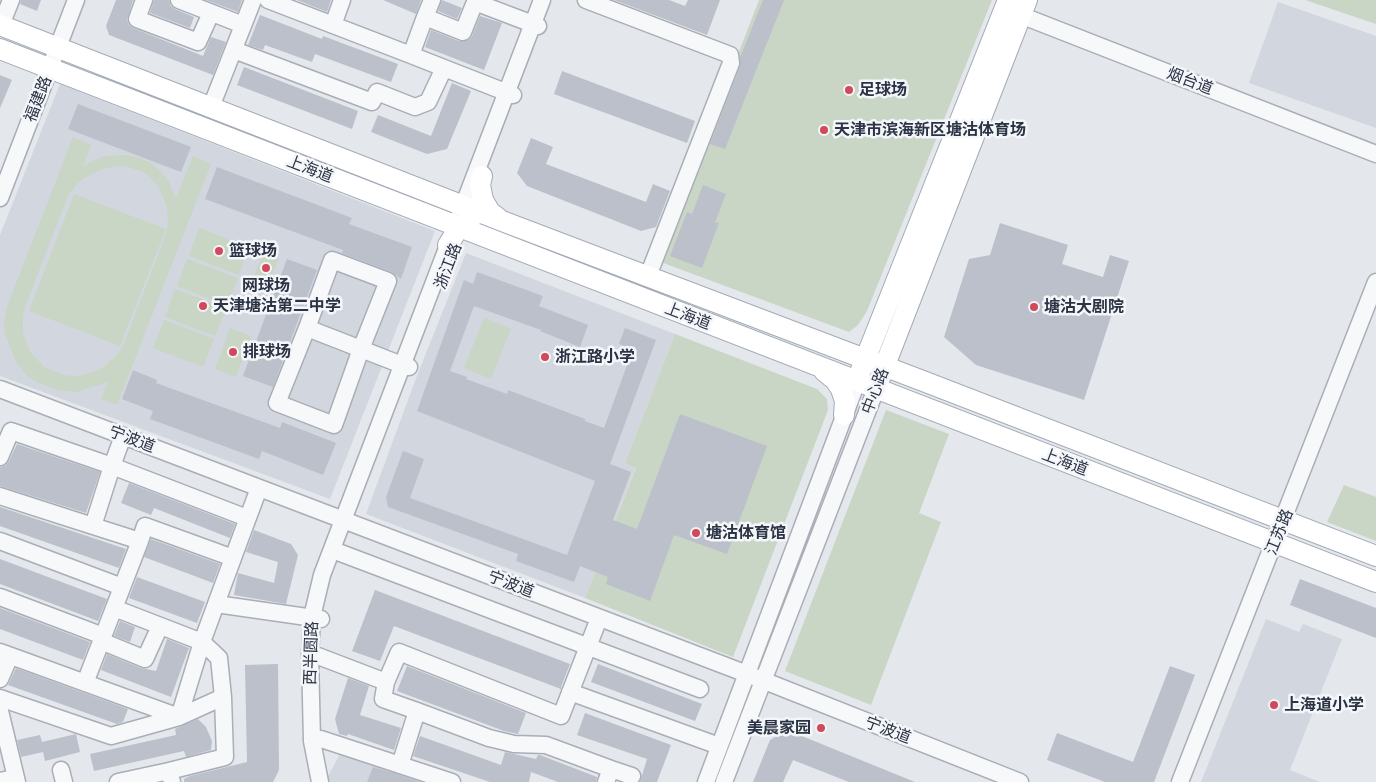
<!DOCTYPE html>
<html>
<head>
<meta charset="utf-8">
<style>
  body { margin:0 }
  canvas { display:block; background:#e4e7ec }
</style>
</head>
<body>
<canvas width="1376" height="782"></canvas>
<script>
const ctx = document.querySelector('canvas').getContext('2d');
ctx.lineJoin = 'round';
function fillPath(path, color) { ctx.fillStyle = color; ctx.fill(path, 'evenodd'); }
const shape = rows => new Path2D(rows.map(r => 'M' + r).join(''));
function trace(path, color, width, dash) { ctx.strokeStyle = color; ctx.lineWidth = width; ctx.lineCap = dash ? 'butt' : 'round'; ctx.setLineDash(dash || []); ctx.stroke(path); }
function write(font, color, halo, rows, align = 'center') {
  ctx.font = font + ' "Exo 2","Noto Sans SC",sans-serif'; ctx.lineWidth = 5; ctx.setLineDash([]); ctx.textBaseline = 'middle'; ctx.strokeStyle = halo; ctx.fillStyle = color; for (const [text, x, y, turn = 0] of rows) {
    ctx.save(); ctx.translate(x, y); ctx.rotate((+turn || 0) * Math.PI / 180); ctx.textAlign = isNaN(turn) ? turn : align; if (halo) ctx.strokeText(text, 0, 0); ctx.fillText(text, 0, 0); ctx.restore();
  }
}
const built = shape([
  [1278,2,1376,36,1376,128,1249,83],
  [60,84,435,231,330,499,0,376,0,235],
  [466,253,675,334,625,463,636,467,585,598,366,514,415,381],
  [1266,619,1299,632,1303,624,1342,639,1290,770,1320,782,1201,782],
  [342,750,427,782,325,782]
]);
const green = shape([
  [759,0,992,0,867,311,858,325,849,332,658,261],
  [1305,0,1376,0,1376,24],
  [73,137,91,145,83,167,90,162,105,156,123,155,138,157,154,165,162,173,169,182,176,199,193,156,211,164,117,405,101,399,108,382,77,392,58,390,38,383,28,377,16,362,5,333,4,322,8,304],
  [119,166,129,167,145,173,159,187,167,207,168,224,166,234,123,346,118,354,104,367,93,372,76,376,64,375,44,367,30,352,23,333,23,315,25,307,68,196,78,183,86,177,102,169],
  [74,194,166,229,120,346,29,311],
  [199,228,249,247,239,275,189,256],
  [264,250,279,257,268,285,253,279],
  [187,259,238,278,227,306,177,286],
  [175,289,226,308,215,336,165,317],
  [484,318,511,329,491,379,464,368],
  [164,320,214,339,203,367,153,348],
  [230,328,251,336,236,377,215,369],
  [675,334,817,389,827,399,828,410,733,657,585,598,636,468,625,463],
  [886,410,949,434,919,513,941,522,871,705,785,671],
  [1344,485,1376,497,1376,541,1327,522]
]);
const building = shape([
  [21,0,41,0,37,11,20,4],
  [116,0,133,0,127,20,129,25,133,28,203,56,211,37,226,42,213,75,109,35,106,26],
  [154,0,169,0,171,6,175,9,194,17,190,28,150,13],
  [206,0,242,0,238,12],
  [297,0,331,0,327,12],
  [383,0,421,0,416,14],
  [442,0,462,8,457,19,438,11],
  [614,0,669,0,685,6,688,0,720,0,707,35],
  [763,0,784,0,725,149,710,144,740,67,740,58],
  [260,15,322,39,323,36,398,64,391,82,315,54,312,62,265,45,263,50,248,45],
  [480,16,502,23,484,70,425,47,431,30,459,41,469,40,472,36],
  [244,67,358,111,352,129,237,85],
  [562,71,695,121,687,143,554,94],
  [0,75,12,80,0,108],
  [452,83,471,91,447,149,427,154,371,132,378,115,431,136],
  [78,104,191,147,181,172,68,129],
  [531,138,553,147,546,164,646,202,653,184,670,191,656,227,641,231,527,186,517,173],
  [217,167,352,218,349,224,412,247,401,279,392,272,342,253,343,250,205,199],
  [703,185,726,194,715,222,719,223,702,268,670,256,687,212,692,214],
  [1000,223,1068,245,1062,264,1103,277,1110,255,1129,261,1084,400,976,365,944,337,969,259,990,255],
  [287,259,317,270,273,387,243,376],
  [477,272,543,296,539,306,588,325,580,347,540,331,541,330,474,306,450,371,467,377,466,379,507,394,508,390,585,419,585,421,604,428,633,349,619,344,625,328,656,340,610,464,631,472,613,520,637,529,680,414,767,446,727,554,674,535,650,601,606,584,608,577,580,566,574,582,516,561,518,554,388,507,386,497,403,451,424,459,410,498,567,555,595,481,417,411,464,280,473,284],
  [133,370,157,380,156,383,280,428,282,422,336,443,323,475,262,451,259,459,150,419,153,411,122,399],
  [17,444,100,472,86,513,0,486,0,467,6,465,9,461],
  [129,483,235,524,230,538,154,508,151,515,121,503],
  [0,507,126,549,119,568,0,526],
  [254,530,291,544,298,555,286,604,234,595,238,573,274,583,278,562,246,552],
  [151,539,220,564,213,583,144,557],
  [0,559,107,599,98,621,0,584],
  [137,577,205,602,197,623,129,598],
  [1300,579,1376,608,1376,638,1290,605],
  [375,590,570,664,561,687,561,689,394,626,380,661,352,651],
  [0,608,90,642,83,660,0,629],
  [120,621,135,627,130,642,114,636],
  [167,639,189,648,171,697,101,670,107,654,141,668,156,671],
  [278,664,279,770,273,782,184,782,184,779,190,776,247,762,245,665],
  [598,664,702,704,695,721,591,682],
  [407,666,526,713,518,734,504,731,397,691],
  [1170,666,1195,675,1154,782,1105,782,1047,760,1057,733,1133,762],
  [16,668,128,709,123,722,117,724,8,685],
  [348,678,369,686,360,715,401,728,394,750,348,734,347,736,339,734,335,719],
  [585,713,671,745,657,782,640,782,647,759,577,735],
  [198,719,206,727,212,741,211,750,186,757,184,751,94,771,90,754,176,735,175,729],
  [787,730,915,782,849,782,793,760,783,782,753,782,770,740],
  [76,734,80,752,45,761,43,752,21,757,17,740,40,735,42,742],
  [420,736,501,765,505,752,536,759,538,755,540,755,597,777,596,782,558,782,531,772,529,782,490,782,413,756],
  [373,767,397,774,420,782,367,782]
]);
const minor = shape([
  [144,0,137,19,198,42,211,13],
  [179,0,243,25],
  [268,0,411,55],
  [586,0,730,55,731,63,648,276],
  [1010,11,1376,154],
  [425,17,432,0],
  [1,25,11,0],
  [333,25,342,0],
  [234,50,372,102,377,92,415,107,428,102,444,68,513,95],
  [444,68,411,55,425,17,463,32,475,2,538,26],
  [211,107,253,0],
  [0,198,76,0],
  [307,328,332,260,388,281,361,349,334,425,277,403,307,328,361,349,402,365,409,367],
  [0,389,747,674,1020,782],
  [0,457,11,431,112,466,123,436],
  [0,496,93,526],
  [0,541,122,587],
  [140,541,145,526,233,558,216,604],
  [338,552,700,689],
  [233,558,259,488],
  [0,597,103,636],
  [101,641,145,659,160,626],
  [0,652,179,717,202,642,216,604,321,619],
  [318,656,386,682,383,699,417,711,489,738,514,744,546,745,611,769],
  [0,679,10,656],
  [386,682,399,652,561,716,596,626],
  [85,683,140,541,93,526,112,466,247,518],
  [570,692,719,746],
  [0,698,111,736,179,717,223,697,219,658,202,642,114,608],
  [0,711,17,782],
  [321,739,452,782],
  [400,765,417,711],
  [61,770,64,782],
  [0,781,16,778],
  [118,782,169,771],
  [172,782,169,771,225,757,223,697],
  [320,782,312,741,310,656,312,617,322,575,542,0],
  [606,782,611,769,632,776],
  [706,782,857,382],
  [724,782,876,389],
  [1180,782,1376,282]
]);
const major = shape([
  [0,25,502,221,923,381,1376,556],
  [0,49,1376,582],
  [482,176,480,185,483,200,490,212,498,218],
  [448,245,458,229,470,221],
  [861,370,1008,0],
  [824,371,835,380,841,389,845,401,844,415],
  [880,378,1027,0]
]);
const markers = [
  [849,90,5,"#d1495b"],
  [824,130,5,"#d1495b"],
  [219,251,5,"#d1495b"],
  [266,268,5,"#d1495b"],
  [203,306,5,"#d1495b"],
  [1034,307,5,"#d1495b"],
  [233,352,5,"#d1495b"],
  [545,357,5,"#d1495b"],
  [696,533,5,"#d1495b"],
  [1274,705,5,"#d1495b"],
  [821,728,5,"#d1495b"]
];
const streetNames = [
  ["烟台道",1190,81,21],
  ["福建路",38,99,-69],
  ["上海道",310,169,21],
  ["浙江路",448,266,-69],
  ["上海道",688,316,21],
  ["中心路",875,391,-69],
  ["宁波道",132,439,21],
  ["上海道",1065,462,21],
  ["江苏路",1279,532,-68],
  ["宁波道",511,584,21],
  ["西半圆路",311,653,-88],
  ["宁波道",888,730,21]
];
const poiNames = [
  ["足球场",859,90],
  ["天津市滨海新区塘沽体育场",834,130],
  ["篮球场",229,251],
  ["网球场",266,286,"center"],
  ["天津塘沽第二中学",213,306],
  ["塘沽大剧院",1044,307],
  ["排球场",243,352],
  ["浙江路小学",555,357],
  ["塘沽体育馆",706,533],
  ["上海道小学",1284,705],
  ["美晨家园",811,728,"right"]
];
fillPath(built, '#d2d6de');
fillPath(green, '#c9d6c5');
fillPath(building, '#bbc0ca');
trace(minor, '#a9aeb7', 19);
trace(major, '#a3abb8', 22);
trace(minor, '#f7f8fa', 16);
trace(major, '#fff', 20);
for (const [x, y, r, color] of markers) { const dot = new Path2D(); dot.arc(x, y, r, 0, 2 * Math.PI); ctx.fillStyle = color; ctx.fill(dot); trace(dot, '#f4f6f9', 2); }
write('16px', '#2b3445', '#f4f6f9', streetNames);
write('bold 16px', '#2b3445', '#f4f6f9', poiNames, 'left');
</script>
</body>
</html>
